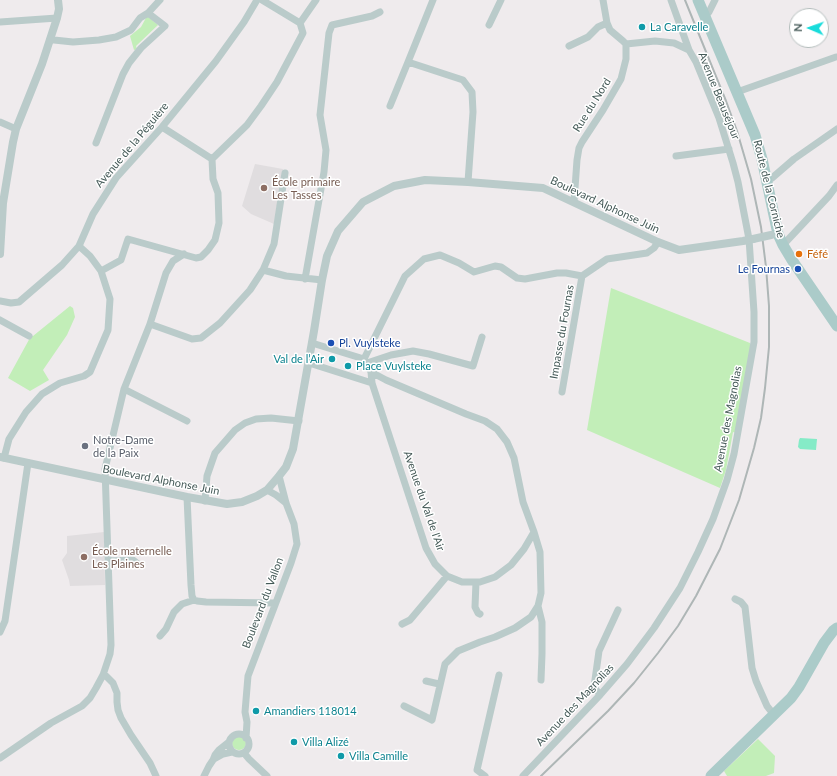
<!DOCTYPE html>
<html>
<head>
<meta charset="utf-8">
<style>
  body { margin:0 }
  #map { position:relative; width:837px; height:776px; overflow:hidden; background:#efebed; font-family:Lato,sans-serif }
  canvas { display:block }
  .north { position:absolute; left:789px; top:8px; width:40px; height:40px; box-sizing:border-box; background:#fff; border:1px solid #b4bdbc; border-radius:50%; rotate:272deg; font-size:11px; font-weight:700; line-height:16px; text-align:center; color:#445957 }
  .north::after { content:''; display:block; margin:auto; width:14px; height:18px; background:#19dcdb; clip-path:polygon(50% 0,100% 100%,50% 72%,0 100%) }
</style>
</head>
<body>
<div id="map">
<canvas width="837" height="776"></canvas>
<div class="north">N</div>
</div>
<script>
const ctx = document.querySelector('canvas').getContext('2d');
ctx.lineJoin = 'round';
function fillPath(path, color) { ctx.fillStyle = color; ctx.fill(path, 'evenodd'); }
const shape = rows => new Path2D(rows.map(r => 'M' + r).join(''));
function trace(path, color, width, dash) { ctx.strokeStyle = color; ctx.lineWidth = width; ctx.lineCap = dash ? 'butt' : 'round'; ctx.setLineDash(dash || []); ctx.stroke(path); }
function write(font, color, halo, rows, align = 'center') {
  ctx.font = font + ' Lato,sans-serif'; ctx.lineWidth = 3; ctx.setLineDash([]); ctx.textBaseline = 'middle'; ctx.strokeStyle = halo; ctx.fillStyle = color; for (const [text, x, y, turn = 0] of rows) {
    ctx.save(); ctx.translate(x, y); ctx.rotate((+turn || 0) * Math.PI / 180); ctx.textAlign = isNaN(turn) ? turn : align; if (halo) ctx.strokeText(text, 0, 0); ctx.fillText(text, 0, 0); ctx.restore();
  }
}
const education = shape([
  [255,164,283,169,274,224,251,214,242,206],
  [104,532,105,585,70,586,69,580,62,560,67,553,67,536]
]);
const green = shape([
  [147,16,158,25,136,46,137,49,134,50,130,36,141,27],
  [611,288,750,343,750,354,736,433,733,432,726,470,720,488,587,430],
  [70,306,73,308,75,317,67,335,43,370,49,380,30,391,8,378,31,336,33,336],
  '232 743a7 7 0 1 1 14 0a7 7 0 1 1-14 0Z',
  [758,739,775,756,774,773,766,776,727,776,724,771]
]);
const water = shape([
  [800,438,817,439,816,450,800,449,798,447,799,440]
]);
const minor = shape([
  [262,0,300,23],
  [433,0,408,62,463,80,472,92,473,112,468,182],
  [671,0,689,50],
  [148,13,160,0],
  [705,16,709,12,715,0],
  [0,22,57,18],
  [489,25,501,0],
  [50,39,54,40,73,42,99,40,116,37,131,30,140,18,148,13,165,26,141,48,129,63,123,74,96,143],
  [569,46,588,37,598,27,607,23],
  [737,92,836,57],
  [390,106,408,62],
  [0,122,16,129],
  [162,127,212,159],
  [676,156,729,149],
  [766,181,772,178,794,159,837,129],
  [574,202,577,160,579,148,582,142,603,110,621,79,626,59,626,44],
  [783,245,829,196,837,185],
  [263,270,274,244,285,173],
  [101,271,121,260,128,239,196,258,201,257,208,250,215,240,219,223,218,193,213,179,212,159,247,125,261,106,277,82,303,33,300,23,316,0],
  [305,279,324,172,326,150,320,115,329,33,332,25,372,16,380,12],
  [0,301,11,303,19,302,62,265,79,246,93,214,116,178,162,127,216,61,244,22,257,0],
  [0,320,29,336],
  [150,324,192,339,201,338,220,323,250,290,263,270,286,276,322,280],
  [312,343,364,359],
  [364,359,367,363,371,372,372,383,426,548,435,564,447,576,462,582,480,582,495,577,511,565,524,549,534,532,523,502,514,458,507,442,497,429,485,421,466,414,386,380,371,372],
  [364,359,405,276,424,259,440,255,459,263,474,272,495,266,501,267,517,278,525,279,557,273,566,273,582,276,607,259,647,253,654,248,658,242],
  [309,363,372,383],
  [367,363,391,355,413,351,429,354,473,366,482,337],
  [124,389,187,421],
  [562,392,582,276],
  [4,458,9,439,26,412,42,394,60,383,84,376,90,372,108,330,110,299,101,271,90,256,79,246],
  [267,490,276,495,286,503],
  [187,497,191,585,192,596,194,600,197,601,206,602,275,603],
  [205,501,207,476,215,453,235,430,245,423,256,419,271,418,299,421],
  [108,561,133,560,138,564],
  [476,582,475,607,478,613,480,614],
  [735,599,741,602,745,607,752,668,756,681,767,706,774,715],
  [538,606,542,622,542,654,541,680],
  [402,624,410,620,447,576],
  [0,632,5,621,28,463],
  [160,636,166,629,174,612,182,604,194,600],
  [103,675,106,676,113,683,117,693,117,702,118,710,121,718,131,735,150,763,156,776],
  [426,681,439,684],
  [600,695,594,687,599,651,618,610],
  [404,706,432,720,445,664,458,651,480,642,495,637,515,628,531,617,538,606,541,593,540,552,534,532],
  '229 744a10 10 0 1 1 20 0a10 10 0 1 1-20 0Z',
  [246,738,247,722,245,712,248,676,291,563,297,544,294,524,286,503,279,476],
  [244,753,249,759,267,776],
  [0,758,51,723,82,706,90,698,96,688,103,675,110,654,111,645,105,469,124,389,150,324,166,273,173,261,184,254],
  [214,759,223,754,232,752],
  [204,776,209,766,213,760,215,755,219,750,229,742],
  [485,776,477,770,499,675],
  [523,776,600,695,627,664,654,628,680,588,698,552,713,519,727,480,734,454,754,342,754,312,749,239,738,182,733,163,719,118,696,62,689,50,674,43,655,41,626,44,623,41,610,30,607,23,603,0]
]);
const tertiary = shape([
  [0,254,3,203,13,142,16,129,42,64,57,18,59,9,58,0],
  [0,457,187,497,227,504,242,502,257,496,267,490,279,476,286,467,293,449,314,331,322,280,327,256,338,231,363,202,394,186,425,180,468,182,543,188,658,242,679,250,743,241,753,239]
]);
const primary = shape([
  [698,0,755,135,762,159,778,234,783,245,792,260,837,326],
  [711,776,791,698,799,687,824,643,833,631,837,628]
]);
const rail = shape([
  [541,776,608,711,634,683,658,653,678,626,696,596,720,549,739,500,754,448,761,418,765,388,769,347,769,306,766,267,761,227,751,179,737,131,726,101,685,0]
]);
const tertiaryBridge = shape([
  [753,239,771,235]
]);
const markers = [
  [642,27,4,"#0f9aa8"],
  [264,188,4,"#8d6e63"],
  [799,254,4,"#e8710a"],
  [798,269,4,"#1a4fb4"],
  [331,343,4,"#1a4fb4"],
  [332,359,4,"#0f9aa8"],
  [348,366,4,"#0f9aa8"],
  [85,446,4,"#6b7280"],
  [84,557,4,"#8d6e63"],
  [256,711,4,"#0f9aa8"],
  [294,742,4,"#0f9aa8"],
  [341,756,4,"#0f9aa8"]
];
const cultureNames = [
  ["La Caravelle",650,27],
  ["Val de l’Air",324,359,"right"],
  ["Place Vuylsteke",356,366],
  ["Amandiers 118014",264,711],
  ["Villa Alizé",302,742],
  ["Villa Camille",349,756]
];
const streetNames = [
  ["Avenue Beauséjour",719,96,68],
  ["Rue du Nord",592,105,-58],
  ["Avenue de la Péguière",132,145,-50],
  ["Route de la Corniche",769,189,76],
  ["Boulevard Alphonse Juin",605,205,25],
  ["Impasse du Fournas",562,332,-80],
  ["Avenue des Magnolias",728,419,-79],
  ["Boulevard Alphonse Juin",161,480,11],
  ["Avenue du Val de l'Air",424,501,71],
  ["Boulevard du Vallon",263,603,-69],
  ["Avenue des Magnolias",575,705,-47]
];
const educationNames = [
  ["École primaire",272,182],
  ["Les Tasses",272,195],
  ["École maternelle",92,551],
  ["Les Plaines",92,564]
];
const foodNames = [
  ["Féfé",807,254]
];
const transitNames = [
  ["Le Fournas",790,269],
  ["Pl. Vuylsteke",339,343,"left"]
];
const worshipNames = [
  ["Notre-Dame",93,440],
  ["de la Paix",93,453]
];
fillPath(education, '#e0dddf');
fillPath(green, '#c2eeb8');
fillPath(water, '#85ebc7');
trace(minor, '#bacbca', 7);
trace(tertiary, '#bacbca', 8);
trace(primary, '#abcbc9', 11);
trace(rail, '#aeb6b6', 2);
trace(tertiaryBridge, '#bacbca', 8);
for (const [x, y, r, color] of markers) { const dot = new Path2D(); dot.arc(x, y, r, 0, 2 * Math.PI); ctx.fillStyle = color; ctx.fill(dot); trace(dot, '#fff', 1.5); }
write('11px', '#0d838f', '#fff', cultureNames, 'left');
write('11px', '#445957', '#fff', streetNames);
write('11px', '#785e54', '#fff', educationNames, 'left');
write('11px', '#c56008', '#fff', foodNames, 'left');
write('11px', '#164399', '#fff', transitNames, 'right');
write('11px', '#5b616d', '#fff', worshipNames, 'left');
</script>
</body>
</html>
